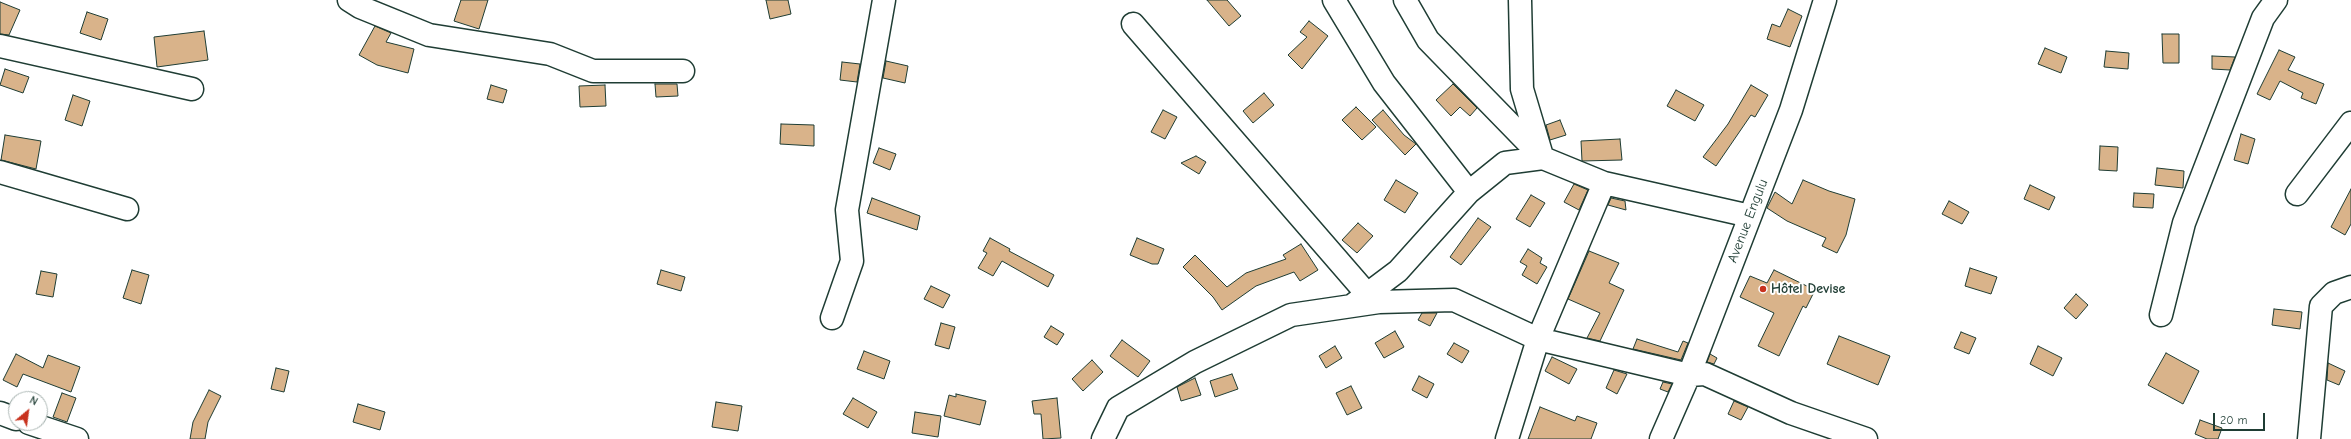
<!DOCTYPE html>
<html>
<head>
<meta charset="utf-8">
<style>
  body { margin:0 }
  #map { position:relative; width:2351px; height:439px; overflow:hidden; background:#fff; font-family:"Comic Neue",sans-serif }
  canvas { display:block }
  .north { position:absolute; left:8px; top:391px; width:40px; height:40px; box-sizing:border-box; background:#fff; border:1px solid #a5b1ae; border-radius:50%; rotate:29deg; font-size:11px; font-weight:700; line-height:16px; text-align:center; color:#1f3d34 }
  .north::after { content:''; display:block; margin:auto; width:14px; height:18px; background:#c8321e; clip-path:polygon(50% 0,100% 100%,50% 72%,0 100%) }
  .scale { position:absolute; left:2213px; top:413px; width:52px; height:18px; box-sizing:border-box; border:2px solid #1f3d34; border-top:0; padding-left:5px; font-size:12px; line-height:14px; white-space:nowrap; color:#1f3d34; -webkit-text-stroke:3px #fff; paint-order:stroke }
</style>
</head>
<body>
<div id="map">
<canvas width="2351" height="439"></canvas>
<div class="north">N</div>
<div class="scale">20 m</div>
</div>
<script>
const ctx = document.querySelector('canvas').getContext('2d');
ctx.lineJoin = 'round';
function fillPath(path, color) { ctx.fillStyle = color; ctx.fill(path, 'evenodd'); }
const shape = rows => new Path2D(rows.map(r => 'M' + r).join(''));
function trace(path, color, width, dash) { ctx.strokeStyle = color; ctx.lineWidth = width; ctx.lineCap = dash ? 'butt' : 'round'; ctx.setLineDash(dash || []); ctx.stroke(path); }
function write(font, color, halo, rows, align = 'center') {
  ctx.font = font + ' "Comic Neue",sans-serif'; ctx.lineWidth = 4; ctx.setLineDash([]); ctx.textBaseline = 'middle'; ctx.strokeStyle = halo; ctx.fillStyle = color; for (const [text, x, y, turn = 0] of rows) {
    ctx.save(); ctx.translate(x, y); ctx.rotate((+turn || 0) * Math.PI / 180); ctx.textAlign = isNaN(turn) ? turn : align; if (halo) ctx.strokeText(text, 0, 0); ctx.fillText(text, 0, 0); ctx.restore();
  }
}
const building = shape([
  [461,0,488,0,479,29,454,21,461,0],
  [766,0,788,0,791,14,770,19,766,0],
  [1207,0,1227,0,1241,16,1229,26,1207,0],
  [0,2,20,10,9,35,0,34,0,2],
  [1788,9,1802,16,1790,47,1767,39,1772,24,1780,27,1788,9],
  [87,12,108,19,101,40,80,33,87,12],
  [1309,21,1328,36,1302,69,1288,55,1307,37,1300,32,1309,21],
  [375,26,391,33,386,42,414,49,408,73,377,65,359,55,375,26],
  [204,31,208,60,157,67,154,37,204,31],
  [2162,34,2179,34,2179,63,2163,63,2162,34],
  [2045,48,2067,57,2061,73,2038,64,2045,48],
  [2279,50,2295,57,2288,70,2324,84,2316,104,2301,98,2303,93,2280,81,2270,100,2257,94,2279,50],
  [2106,51,2129,53,2128,69,2104,67,2106,51],
  [2212,56,2235,57,2230,70,2212,69,2212,56],
  [886,61,908,66,905,83,883,78,886,61],
  [842,62,860,64,857,82,840,80,842,62],
  [5,69,29,77,23,93,0,85,5,69],
  [655,84,677,84,678,96,656,97,655,84],
  [1453,84,1477,108,1470,116,1460,107,1451,116,1436,100,1453,84],
  [491,85,507,90,503,103,487,99,491,85],
  [605,85,606,106,580,107,579,86,605,85],
  [1751,85,1768,95,1755,117,1751,115,1716,166,1703,157,1728,124,1751,85],
  [1676,90,1704,105,1695,121,1667,106,1676,90],
  [1264,93,1274,105,1253,123,1243,111,1264,93],
  [73,95,90,101,82,126,65,120,73,95],
  [1356,107,1376,127,1362,140,1342,120,1356,107],
  [1163,110,1177,117,1165,139,1151,132,1163,110],
  [1383,110,1404,135,1416,144,1405,155,1372,120,1383,110],
  [1560,120,1566,135,1550,140,1546,125,1560,120],
  [781,124,814,125,814,146,780,144,781,124],
  [2241,134,2255,139,2248,164,2234,160,2241,134],
  [5,135,41,141,36,169,1,160,5,135],
  [1620,139,1622,160,1582,161,1581,141,1620,139],
  [2100,146,2118,147,2117,171,2099,170,2100,146],
  [879,148,896,154,890,170,873,163,879,148],
  [1196,156,1206,162,1199,174,1181,163,1196,156],
  [2157,168,2184,171,2183,188,2155,185,2157,168],
  [1396,180,1418,193,1405,213,1384,200,1396,180],
  [1803,180,1829,191,1855,199,1846,235,1837,253,1822,246,1826,238,1787,221,1767,208,1775,192,1792,204,1803,180],
  [1574,184,1588,190,1579,210,1564,202,1574,184],
  [2030,185,2055,197,2049,210,2024,199,2030,185],
  [2351,189,2351,224,2345,235,2331,227,2351,189],
  [2134,193,2154,194,2153,208,2133,207,2134,193],
  [1531,195,1545,203,1530,227,1516,219,1531,195],
  [872,198,920,216,917,230,867,213,872,198],
  [1611,198,1625,201,1626,210,1608,205,1611,198],
  [1949,201,1969,212,1962,224,1942,214,1949,201],
  [1478,218,1491,227,1461,265,1450,257,1478,218],
  [1358,223,1373,236,1357,253,1342,240,1358,223],
  [990,238,1010,249,1009,251,1054,275,1048,287,1002,261,993,276,978,268,987,253,983,251,990,238],
  [1137,238,1164,249,1158,264,1152,264,1130,255,1137,238],
  [1301,244,1318,270,1300,281,1294,272,1256,286,1222,310,1213,297,1183,267,1195,255,1227,287,1246,273,1286,259,1283,255,1301,244],
  [1528,249,1542,258,1540,263,1547,267,1537,284,1522,275,1527,266,1520,262,1528,249],
  [1589,251,1619,263,1609,283,1624,290,1600,341,1587,338,1600,313,1568,299,1589,251],
  [1970,268,1997,277,1991,294,1965,286,1970,268],
  [132,270,149,275,141,304,123,298,132,270],
  [661,270,685,277,681,291,657,284,661,270],
  [1774,270,1815,290,1806,308,1803,306,1779,356,1758,346,1774,313,1740,297,1750,276,1767,283,1774,270],
  [41,271,57,274,53,297,36,294,41,271],
  [931,286,950,295,943,308,924,299,931,286],
  [2076,294,2088,305,2076,319,2064,308,2076,294],
  [2274,309,2302,312,2300,329,2272,325,2274,309],
  [1422,313,1437,313,1430,326,1418,320,1422,313],
  [941,323,955,327,949,349,935,345,941,323],
  [1051,326,1064,334,1057,345,1044,337,1051,326],
  [1395,331,1404,347,1384,358,1375,343,1395,331],
  [1961,332,1976,338,1969,354,1954,348,1961,332],
  [1839,336,1890,356,1878,385,1827,364,1839,336],
  [1637,339,1678,352,1683,341,1688,343,1681,360,1633,349,1637,339],
  [1122,340,1150,361,1138,377,1110,356,1122,340],
  [1454,343,1469,351,1462,363,1447,354,1454,343],
  [1335,346,1342,358,1326,368,1319,356,1335,346],
  [2038,346,2062,358,2053,376,2030,364,2038,346],
  [864,351,890,361,884,379,857,369,864,351],
  [2166,353,2199,371,2183,404,2148,385,2166,353],
  [16,354,43,368,48,355,80,367,71,392,23,374,17,387,3,380,16,354],
  [1710,354,1717,358,1714,364,1707,362,1710,354],
  [1552,357,1577,369,1569,384,1545,371,1552,357],
  [1092,360,1103,372,1083,391,1072,379,1092,360],
  [2328,363,2345,371,2339,385,2327,380,2328,363],
  [276,368,289,371,284,392,271,389,276,368],
  [1614,370,1627,374,1617,394,1606,388,1614,370],
  [1232,374,1238,389,1215,397,1210,381,1232,374],
  [1419,376,1434,384,1427,398,1412,390,1419,376],
  [1195,378,1201,395,1181,401,1177,387,1195,378],
  [1663,382,1672,384,1668,392,1660,389,1663,382],
  [1351,386,1362,408,1347,415,1336,393,1351,386],
  [209,390,221,396,208,422,205,439,190,439,193,422,209,390],
  [62,393,76,398,67,422,53,417,62,393],
  [956,394,986,401,980,425,944,416,949,395,956,397,956,394],
  [853,398,877,412,868,428,843,414,853,398],
  [1057,398,1061,438,1043,439,1041,414,1034,414,1032,401,1057,398],
  [1734,401,1748,407,1741,420,1728,414,1734,401],
  [716,402,742,406,738,431,712,427,716,402],
  [358,404,385,412,380,430,353,422,358,404],
  [1540,407,1575,421,1577,416,1597,423,1591,439,1528,439,1540,407],
  [915,412,941,416,938,437,912,433,915,412],
  [2200,420,2222,428,2218,439,2207,439,2195,434,2200,420]
]);
const minor = shape([
  [349,0,360,7,429,35,550,54,593,71,683,71],
  [1334,0,1384,83,1469,192],
  [1405,0,1428,40,1543,158],
  [1520,0,1522,89,1542,156],
  [1133,24,1367,294],
  [0,46,192,89],
  [0,172,127,209],
  [2297,194,2351,123],
  [1354,304,1398,271,1469,192,1505,163,1543,158,1604,183,1750,216],
  [2161,315,2184,223,2263,18,2276,0],
  [832,318,852,261,847,210,884,0],
  [0,413,16,419],
  [29,423,77,439],
  [1103,439,1118,408,1195,362,1291,315,1379,302,1454,300,1538,339,1689,375,1705,374,1791,413,1866,439],
  [1507,439,1538,339,1604,183],
  [1661,439,1689,375,1791,110,1825,0],
  [2309,439,2321,306,2334,293,2351,287]
]);
const markers = [
  [1763,289,4,"#c8321e"]
];
const streetNames = [
  ["Avenue Engulu",1748,221,-69]
];
const poiNames = [
  ["Hôtel Devise",1771,289]
];
fillPath(building, '#d9b38a');
trace(building, '#1f3d34', 1);
trace(minor, '#1f3d34', 25);
trace(minor, '#fff', 22);
for (const [x, y, r, color] of markers) { const dot = new Path2D(); dot.arc(x, y, r, 0, 2 * Math.PI); ctx.fillStyle = color; ctx.fill(dot); trace(dot, '#fff', 1.5); }
write('14px', '#1f3d34', '#fff', streetNames);
write('bold 14px', '#1f3d34', '#fff', poiNames, 'left');
</script>
</body>
</html>
